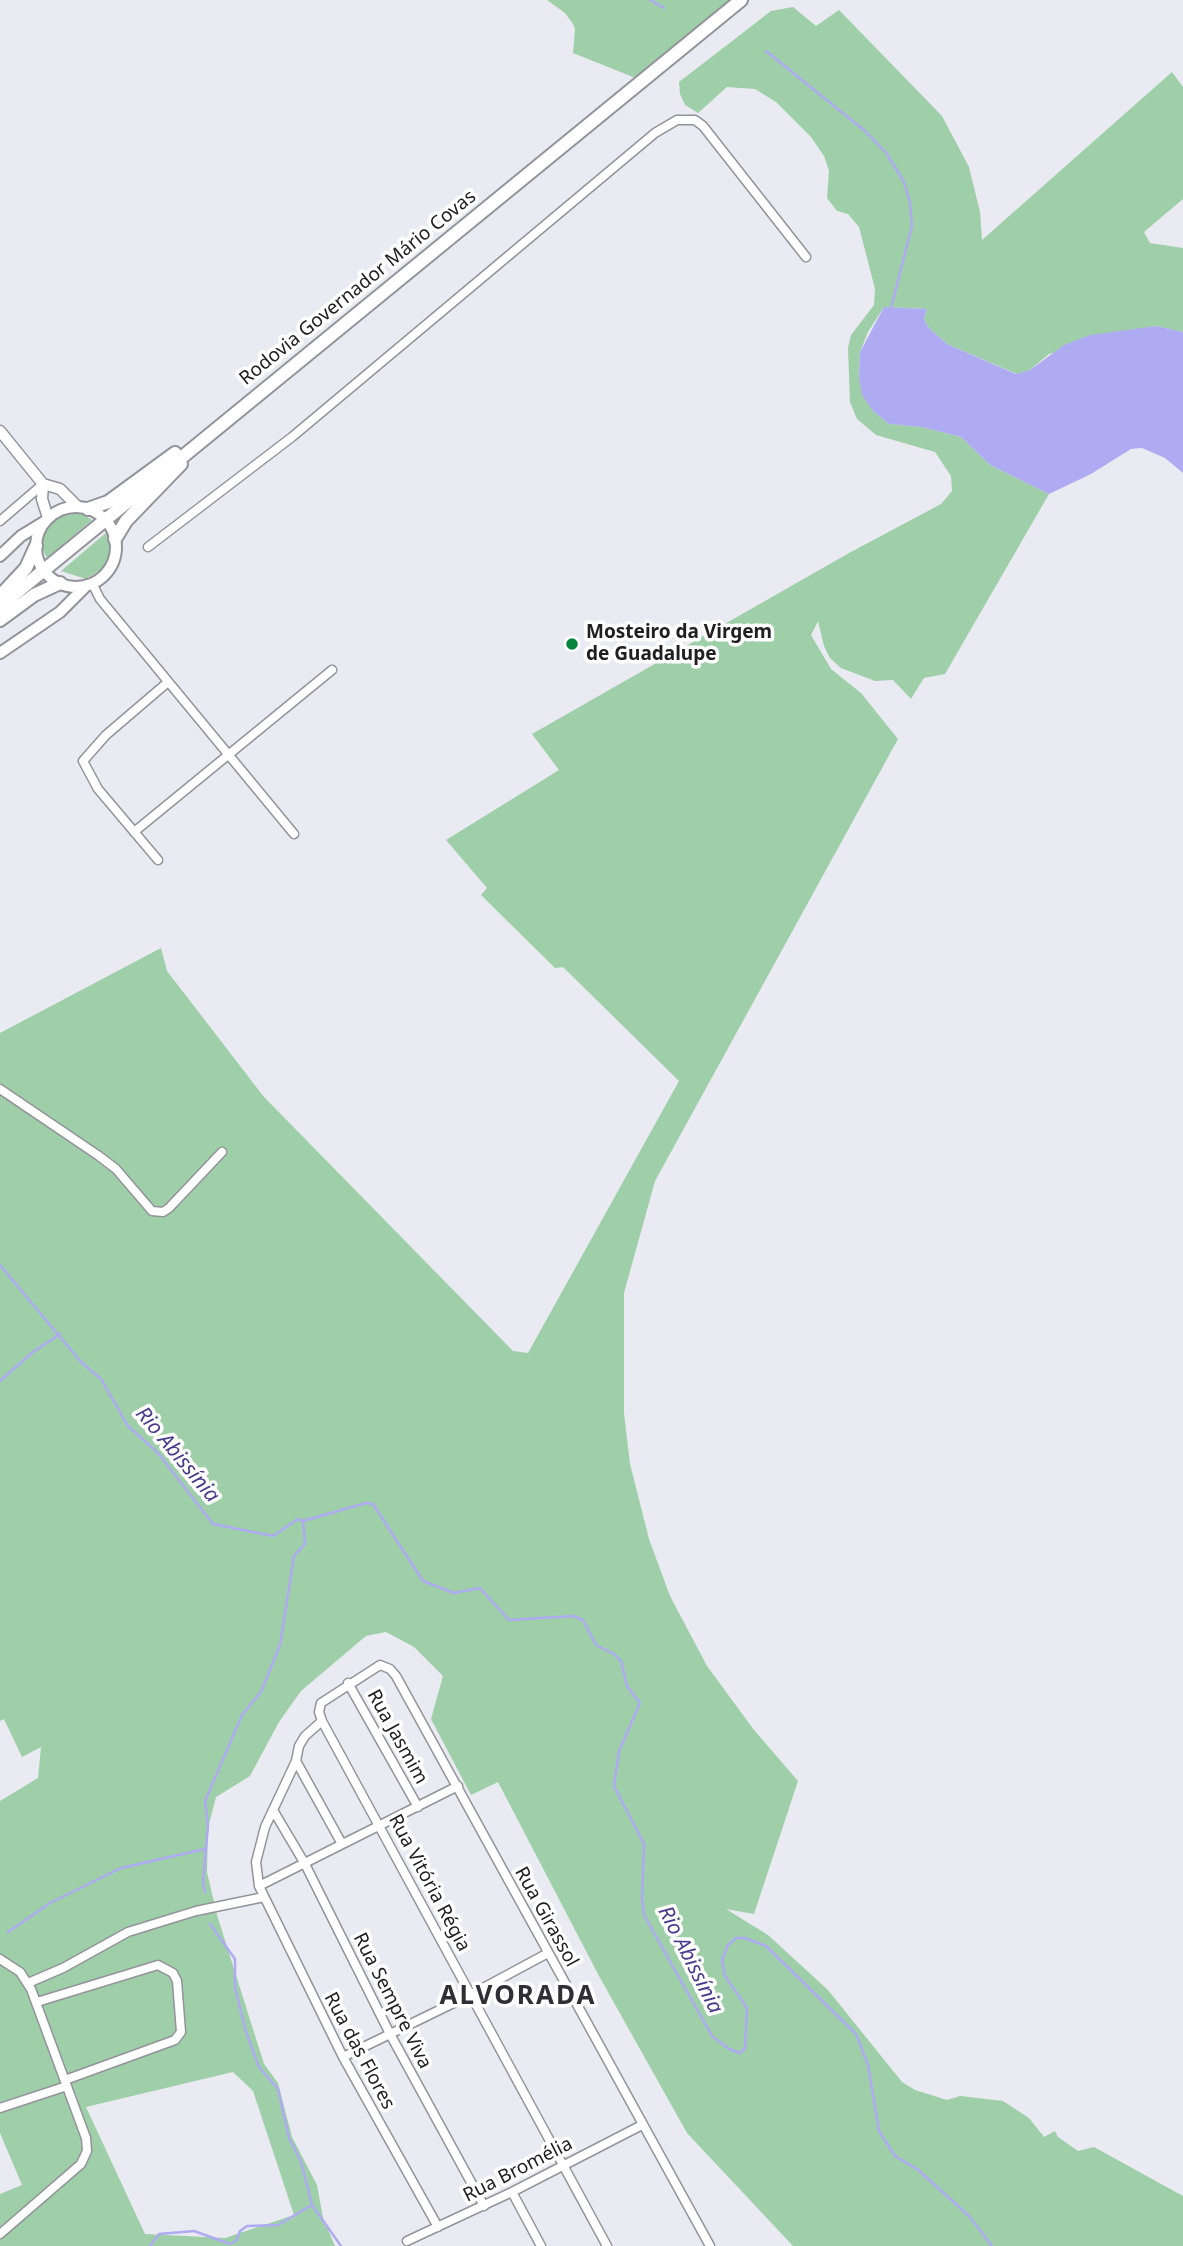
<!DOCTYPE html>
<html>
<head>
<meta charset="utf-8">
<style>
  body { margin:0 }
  canvas { display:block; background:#eaeaf2 }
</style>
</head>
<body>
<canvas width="1183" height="2246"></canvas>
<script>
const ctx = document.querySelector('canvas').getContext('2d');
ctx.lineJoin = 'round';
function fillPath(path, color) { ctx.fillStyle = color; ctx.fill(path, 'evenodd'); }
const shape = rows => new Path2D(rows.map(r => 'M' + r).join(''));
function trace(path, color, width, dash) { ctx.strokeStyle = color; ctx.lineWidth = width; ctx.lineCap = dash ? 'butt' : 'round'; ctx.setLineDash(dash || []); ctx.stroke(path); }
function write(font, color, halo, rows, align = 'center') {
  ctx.font = font + ' "Noto Sans",sans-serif'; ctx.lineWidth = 7; ctx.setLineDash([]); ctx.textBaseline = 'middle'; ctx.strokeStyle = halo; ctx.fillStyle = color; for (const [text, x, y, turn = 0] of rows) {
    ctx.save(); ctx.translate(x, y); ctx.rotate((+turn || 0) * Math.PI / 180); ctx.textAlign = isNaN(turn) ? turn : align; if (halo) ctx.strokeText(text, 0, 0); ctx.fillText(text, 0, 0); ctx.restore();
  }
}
const green = shape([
  [547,0,734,0,638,79,573,53,575,29,573,24,565,13],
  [793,7,816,26,839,10,942,116,969,167,980,212,982,240,1172,72,1183,87,1183,199,1144,232,1150,243,1183,248,1183,332,1156,326,1049,354,1030,370,1017,374,947,344,928,327,924,319,927,309,884,307,868,332,860,352,859,378,873,411,889,424,922,427,961,437,990,465,1049,494,945,674,924,678,911,699,893,680,875,681,841,668,830,658,824,646,818,621,811,635,831,669,861,693,898,739,655,1181,624,1293,624,1413,630,1464,649,1539,670,1596,707,1666,754,1730,798,1781,754,1914,726,1909,768,1935,828,1990,902,2082,915,2090,947,2100,960,2096,1003,2101,1029,2118,1044,2137,1055,2131,1058,2137,1078,2151,1094,2147,1183,2196,1183,2246,793,2246,687,2133,599,1976,498,1782,471,1795,431,1719,443,1676,414,1647,386,1632,366,1636,301,1691,279,1722,250,1776,216,1797,208,1828,207,1872,217,1915,264,2064,278,2083,292,2137,317,2185,323,2218,335,2246,0,2246,0,2194,22,2185,0,2133,0,1801,38,1778,41,1747,22,1757,4,1719,0,1721,0,1033,161,948,167,971,264,1097,513,1351,528,1353,679,1081,563,967,555,968,481,895,487,888,446,840,559,770,532,734,849,553,941,504,952,491,951,476,935,452,876,435,857,419,850,402,848,348,851,335,874,305,875,289,859,227,848,214,837,211,827,198,829,171,824,156,811,137,776,102,755,89,727,87,698,113,685,105,680,94,679,82,771,11],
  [233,2072,253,2091,294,2215,225,2238,145,2234,86,2107],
  [66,513,82,514,92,520,47,558,42,549,41,534,52,521],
  [107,532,113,550,105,567,86,579,61,571]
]);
const water = shape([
  [884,307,927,309,924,319,928,327,947,344,1016,374,1030,370,1064,345,1090,335,1156,326,1183,332,1183,473,1165,458,1142,448,1131,449,1091,474,1049,494,990,465,961,437,922,427,889,424,873,411,862,395,859,378,860,352]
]);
const stream = shape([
  [650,0,664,8],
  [766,51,865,131,887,154,904,182,910,202,912,226,890,312],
  [0,1265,81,1362,101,1379,128,1426,158,1453,213,1524,273,1536,298,1519,303,1521,366,1503,373,1504,423,1581,454,1593,480,1588,509,1620,573,1616,583,1620,596,1645,614,1654,621,1661,627,1686,640,1703,619,1751,614,1786,644,1844,642,1899,644,1915,712,2036,729,2049,740,2053,745,2048,747,2008,725,1976,722,1960,728,1945,736,1938,745,1938,766,1946,856,2034,868,2065,879,2131,895,2156,917,2169,969,2216,992,2246],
  [0,1381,33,1352,60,1334],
  [205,1892,203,1882,208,1826,205,1801,242,1715,261,1692,280,1645,294,1556,305,1544,303,1521],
  [210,1924,235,1959,235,1987,246,2032,259,2067,278,2089,289,2138,301,2162,312,2205,341,2246],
  [8,1932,50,1903,121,1868,205,1849],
  [150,2246,159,2234,194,2231,230,2244,236,2241,240,2231,247,2226,278,2225,312,2205]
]);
const minor = shape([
  [0,521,43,484],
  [148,547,292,437,655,133,677,120,695,120,703,126,806,257],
  [92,583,100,599,294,834],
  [134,832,332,670],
  [158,860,98,789,83,761,106,735,168,682],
  [0,1089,99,1156,116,1169,152,1211,163,1212,169,1208,222,1152],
  [348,1683,418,1807],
  [322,1721,305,1736,299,1746,296,1761,265,1827,256,1862,259,1886,343,2057,438,2227],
  [296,1761,342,1844],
  [273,1810,305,1864,390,2034,484,2206],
  [259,1886,458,1786],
  [0,1959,20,1972,31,1989,86,2138,87,2151,81,2164,0,2234],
  [28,1983,63,1968,128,1932,196,1911,264,1897],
  [37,2002,158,1965,173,1973,177,1981,181,2032,175,2040,65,2080],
  [343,2057,470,1995,548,1953],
  [0,2108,67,2086],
  [512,2192,541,2246],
  [407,2241,512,2192,642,2125],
  [607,2246,322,1721,319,1712,321,1703,380,1665,390,1669,396,1676,710,2246]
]);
const tertiary = shape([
  [0,431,43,484],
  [43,484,60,489,78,507],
  [43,484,42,499,48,518]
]);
const secondary = shape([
  '36 547a40 40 0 1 1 80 0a40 40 0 1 1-80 0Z',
  [0,556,21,536,44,522],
  [0,653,60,612,87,585]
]);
const trunk = shape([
  [88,509,108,502,175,453],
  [115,539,126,521,181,464],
  [0,596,26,568,36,546],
  [0,606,741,0],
  [0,620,34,595,60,583]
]);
const markers = [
  [572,644,7,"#07843d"]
];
const streetNames = [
  ["Rodovia Governador Mário Covas",358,288,-39],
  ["Rua Jasmim",397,1737,61],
  ["Rua Vitória Régia",429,1883,62],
  ["Rua Girassol",546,1917,61],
  ["Rua Sempre Viva",392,2001,63],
  ["Rua das Flores",359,2051,62],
  ["Rua Bromélia",518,2170,-27]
];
const poiNames = [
  ["Mosteiro da Virgem",586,633],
  ["de Guadalupe",586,655]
];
const waterNames = [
  ["Rio Abissínia",177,1455,50],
  ["Rio Abissínia",690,1960,63]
];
const districtNames = [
  ["ALVORADA",518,1997]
];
fillPath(green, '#9ecfa8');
fillPath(water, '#afabf2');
trace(stream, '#afabf2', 2.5);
trace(minor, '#93939b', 11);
trace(tertiary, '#93939b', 13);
trace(secondary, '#93939b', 14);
trace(trunk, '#93939b', 16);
trace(minor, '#fff', 8);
trace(tertiary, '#fff', 10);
trace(secondary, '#fff', 10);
trace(trunk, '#fff', 12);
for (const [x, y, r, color] of markers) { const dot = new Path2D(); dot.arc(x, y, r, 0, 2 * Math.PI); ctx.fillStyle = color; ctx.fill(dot); trace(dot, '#fff', 2.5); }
write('19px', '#202023', '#fff', streetNames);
write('bold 19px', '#202023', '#fff', poiNames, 'left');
write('italic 21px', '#483a8c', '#fff', waterNames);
ctx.letterSpacing = '2px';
write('bold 26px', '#302f36', '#fff', districtNames);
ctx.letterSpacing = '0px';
</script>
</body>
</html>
